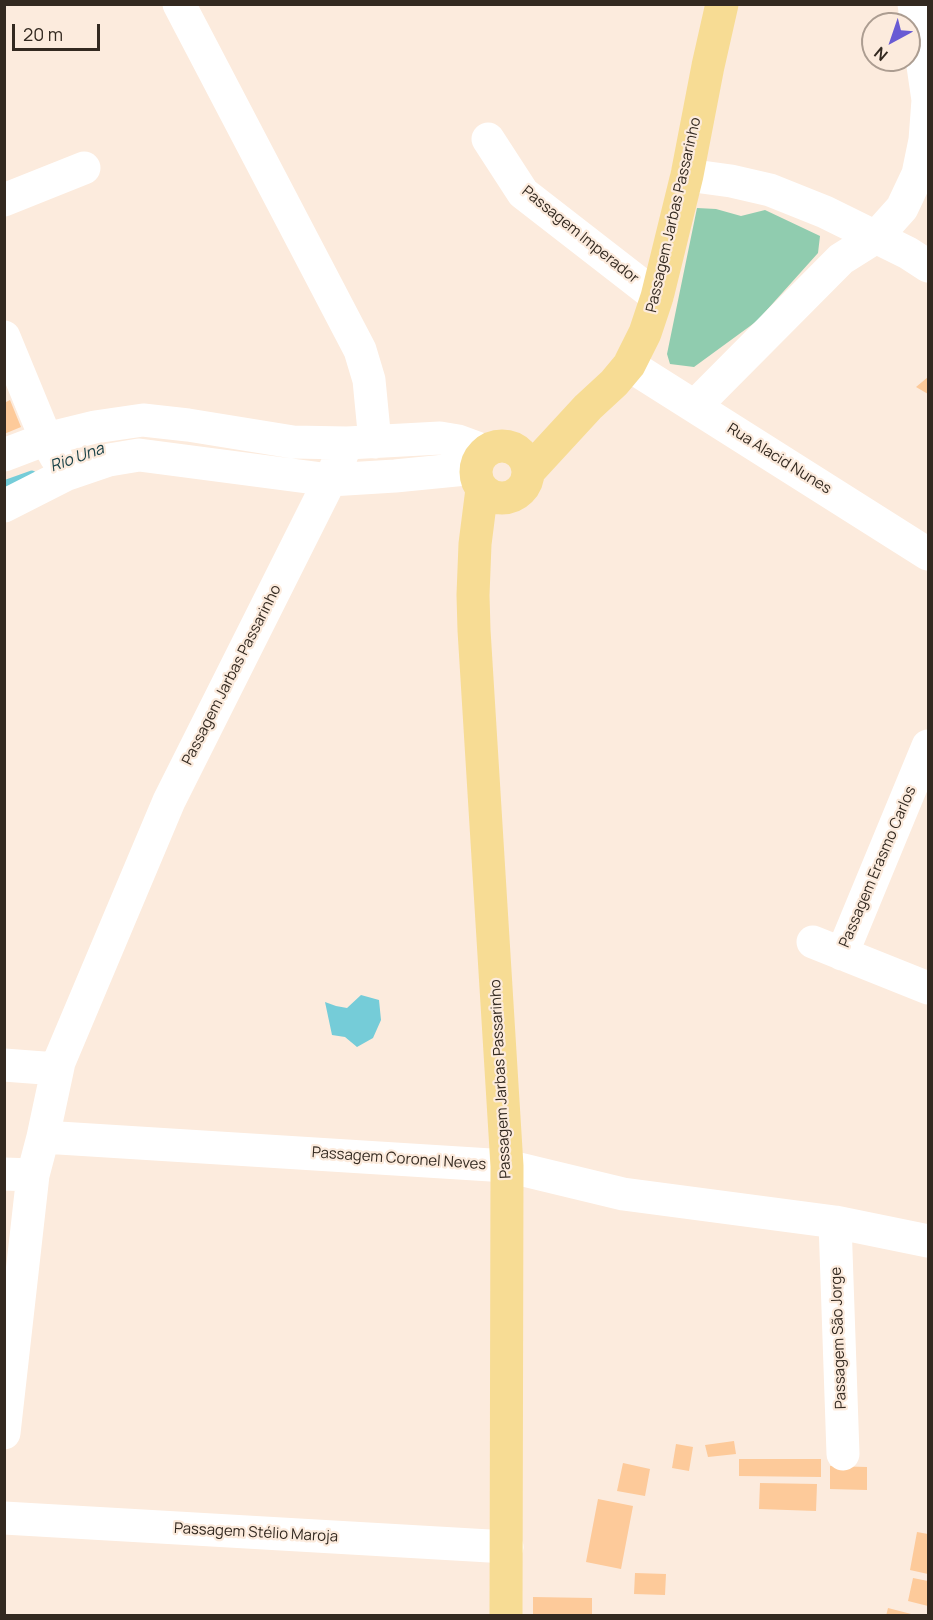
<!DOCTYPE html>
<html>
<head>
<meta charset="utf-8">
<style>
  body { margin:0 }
  #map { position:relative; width:933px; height:1620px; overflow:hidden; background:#fcebdd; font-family:Manrope,sans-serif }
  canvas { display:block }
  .frame { position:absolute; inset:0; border:6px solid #332920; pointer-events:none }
  .north { position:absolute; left:861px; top:12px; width:60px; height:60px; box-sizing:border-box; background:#fcebdd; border:2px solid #ac9d91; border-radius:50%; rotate:220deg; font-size:16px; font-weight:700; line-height:24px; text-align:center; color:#332920 }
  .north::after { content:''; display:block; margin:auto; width:21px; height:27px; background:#695bd4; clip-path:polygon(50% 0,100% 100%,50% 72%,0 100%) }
  .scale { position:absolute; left:12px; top:24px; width:88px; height:27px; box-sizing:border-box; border:3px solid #332920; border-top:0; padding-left:8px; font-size:18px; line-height:21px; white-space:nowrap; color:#332920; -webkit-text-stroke:4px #fcebdd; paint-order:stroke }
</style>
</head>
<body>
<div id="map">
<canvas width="933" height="1620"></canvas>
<div class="frame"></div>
<div class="north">N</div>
<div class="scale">20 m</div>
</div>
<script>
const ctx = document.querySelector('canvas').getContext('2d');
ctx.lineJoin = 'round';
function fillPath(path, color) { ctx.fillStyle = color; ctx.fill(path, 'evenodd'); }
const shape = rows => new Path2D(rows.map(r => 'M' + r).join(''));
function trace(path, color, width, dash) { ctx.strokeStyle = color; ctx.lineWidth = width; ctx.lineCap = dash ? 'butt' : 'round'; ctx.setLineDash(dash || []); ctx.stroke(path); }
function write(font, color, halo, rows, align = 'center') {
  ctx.font = font + ' Manrope,sans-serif'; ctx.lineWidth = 4.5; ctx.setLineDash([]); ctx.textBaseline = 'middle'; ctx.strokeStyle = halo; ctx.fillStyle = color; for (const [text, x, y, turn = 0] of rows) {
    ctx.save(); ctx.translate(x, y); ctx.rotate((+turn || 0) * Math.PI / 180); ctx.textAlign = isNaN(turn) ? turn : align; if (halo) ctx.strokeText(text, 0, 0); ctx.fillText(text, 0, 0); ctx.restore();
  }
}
const green = shape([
  [697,208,716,209,741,216,765,210,820,236,818,253,757,321,694,367,670,364,667,354]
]);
const water = shape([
  [361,995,379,1000,381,1020,373,1038,357,1047,345,1037,332,1035,325,1002,336,1006,347,1008]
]);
const stream = shape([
  [4,485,32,475]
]);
const building = shape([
  [928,377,928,394,916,387],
  [10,400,21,427,4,434,4,403],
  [734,1441,736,1454,708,1457,705,1445],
  [676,1444,693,1447,689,1471,672,1468],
  [739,1459,821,1459,821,1477,739,1476],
  [623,1463,650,1469,645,1496,617,1491],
  [830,1466,867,1467,867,1490,830,1489],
  [760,1483,817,1484,816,1511,759,1509],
  [598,1499,633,1506,621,1569,586,1562],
  [917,1532,928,1534,928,1574,910,1570],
  [635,1573,666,1574,665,1595,634,1594],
  [913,1578,928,1581,928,1606,908,1601],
  [533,1597,592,1598,592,1616,533,1616],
  [888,1608,915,1615,915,1616,886,1616]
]);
const minor = shape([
  [179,4,360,350,369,380,375,442],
  [488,139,523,193,657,297],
  [687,175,731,181,770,190,825,212,908,253,928,266],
  [4,200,84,168],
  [4,337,46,439,56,457],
  [629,365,928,554],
  [695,406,841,259,876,237,902,208,918,174,925,140,928,100,914,4],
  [4,455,46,439,95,427,143,420,188,425,293,442,347,443,440,438,458,441,485,451],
  [4,506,65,475,109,460,139,455,330,480,395,476,476,468],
  [813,942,928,988],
  [842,954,928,746],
  [4,1065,57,1069],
  [43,1137,507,1166,623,1194,835,1222,928,1241],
  [4,1174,33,1175],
  [835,1222,843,1454],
  [4,1433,33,1175,43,1137,59,1062,169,801,330,480,347,443],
  [4,1518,507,1547]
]);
const major = shape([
  '476 472a26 26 0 1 1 52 0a26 26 0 1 1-52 0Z',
  [529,471,588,407,614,383,629,365,645,333,657,297,687,175,708,66,722,4],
  [482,489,475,544,473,595,474,630,507,1166,506,1616]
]);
const streetNames = [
  ["Passagem Jarbas Passarinho",674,215,-77],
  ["Passagem Imperador",580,235,39],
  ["Rua Alacid Nunes",779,459,32],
  ["Passagem Jarbas Passarinho",232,675,-63],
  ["Passagem Erasmo Carlos",878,867,-67],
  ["Passagem Jarbas Passarinho",501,1079,-93],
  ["Passagem Coronel Neves",399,1159,4],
  ["Passagem São Jorge",839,1338,-92],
  ["Passagem Stélio Maroja",256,1533,3]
];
const waterNames = [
  ["Rio Una",77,458,-20]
];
fillPath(green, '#90ccaf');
fillPath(water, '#75ccd8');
trace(stream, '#75ccd8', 9);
fillPath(building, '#fdca9a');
trace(minor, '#fff', 33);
trace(major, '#f7dc94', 33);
write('15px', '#332920', '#fcebdd', streetNames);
write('italic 16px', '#1b4349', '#fcebdd', waterNames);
</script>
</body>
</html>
